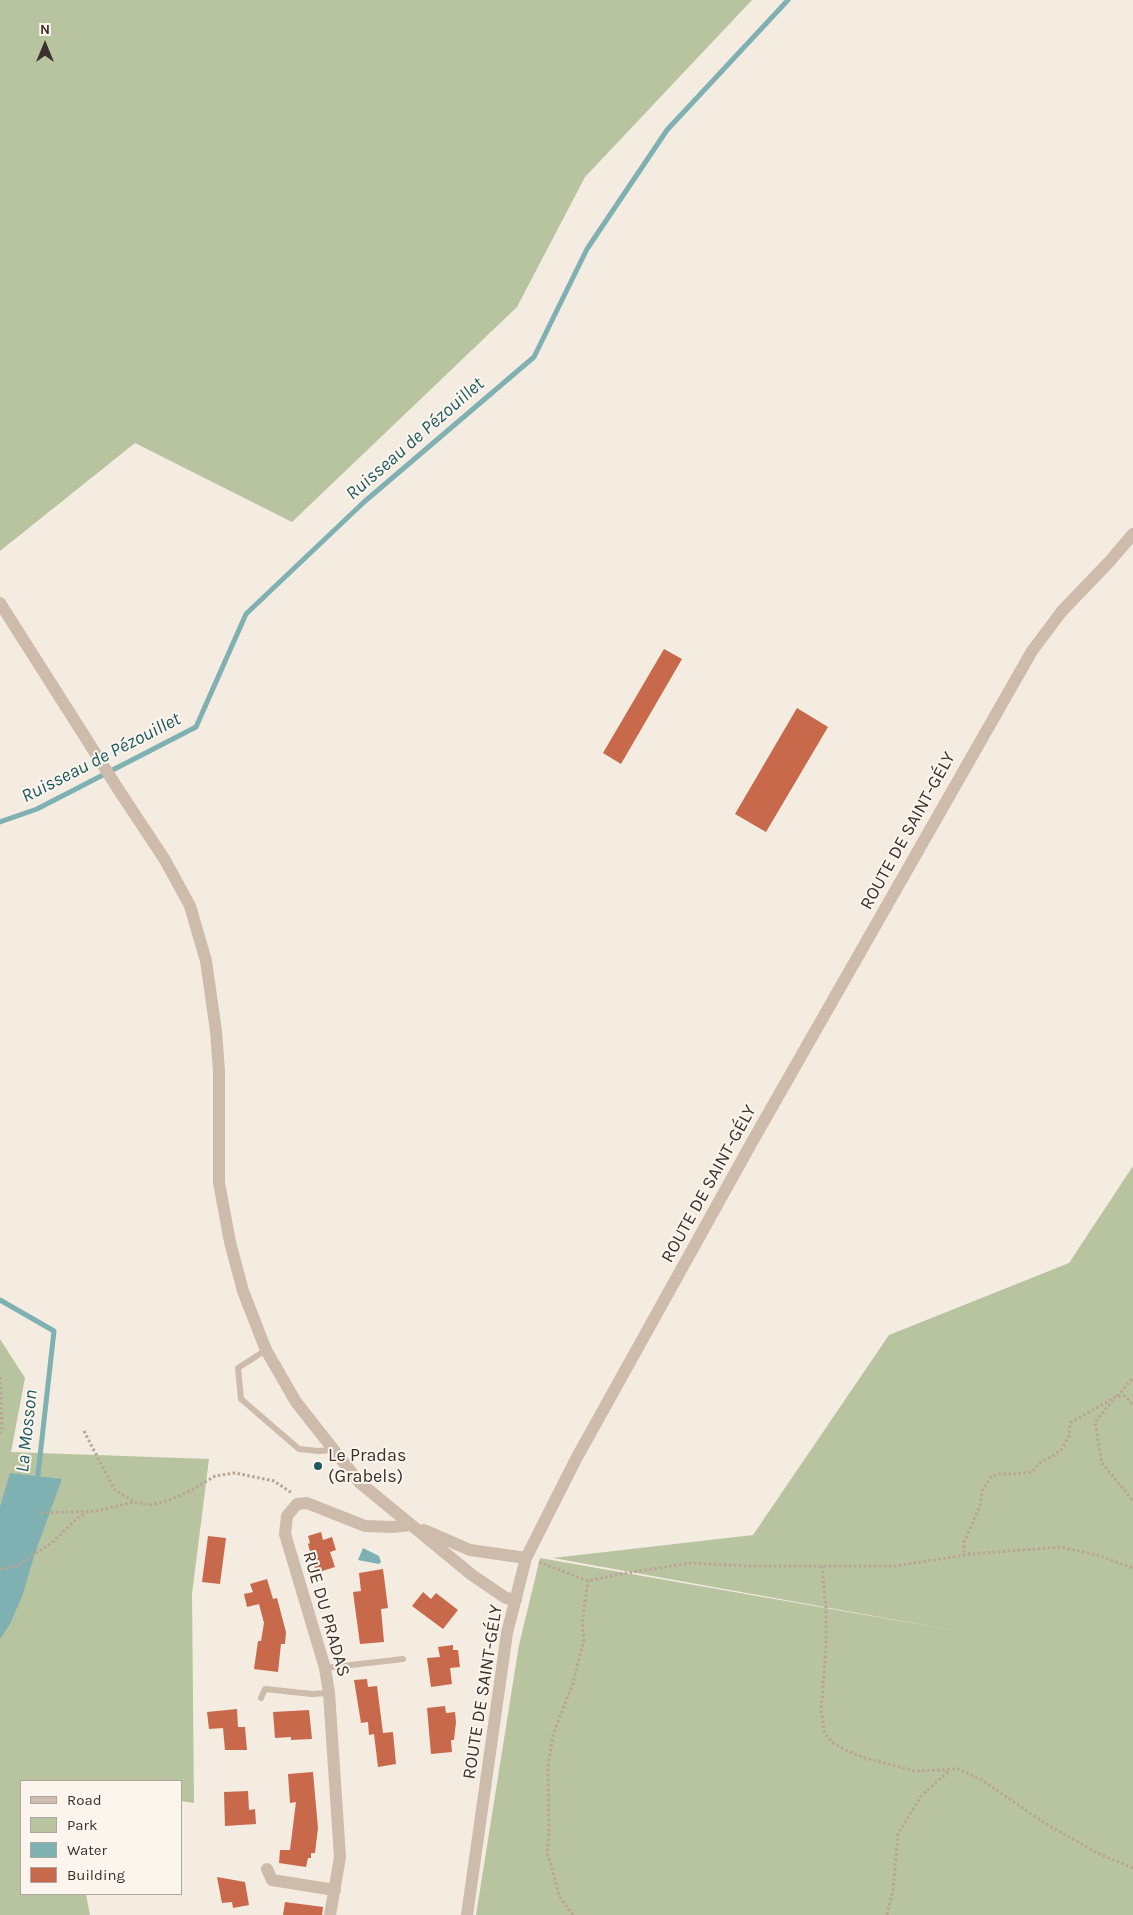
<!DOCTYPE html>
<html>
<head>
<meta charset="utf-8">
<style>
  body { margin:0 }
  #map { position:relative; width:1133px; height:1915px; overflow:hidden; background:#f4ebe1; font-family:Karla,sans-serif }
  canvas { display:block }
  .legend { position:absolute; left:20px; top:1780px; width:162px; height:115px; box-sizing:border-box; background:#fbf5ee; border:1px solid #aea6a0; margin:0; padding:6px 9px; list-style:none; font-size:15px; color:#3b302b }
  .legend li { display:flex; align-items:center; gap:10px; height:25px }
  .legend b { width:25px; border:1px solid #aea6a0 }
  .north { position:absolute; left:20px; top:20px; width:50px; height:50px; -webkit-text-stroke:4px #fbf5ee; paint-order:stroke; rotate:0deg; font-size:14px; font-weight:700; line-height:20px; text-align:center; color:#3b302b }
  .north::after { content:''; display:block; margin:auto; width:18px; height:22px; background:#3b302b; clip-path:polygon(50% 0,100% 100%,50% 72%,0 100%) }
</style>
</head>
<body>
<div id="map">
<canvas width="1133" height="1915"></canvas>
<ul class="legend">
<li><b style="height:6px;background:#cdbbac"></b>Road</li>
<li><b style="height:14px;background:#b8c4a0"></b>Park</li>
<li><b style="height:14px;background:#7fb0b2"></b>Water</li>
<li><b style="height:14px;background:#c8694b"></b>Building</li>
</ul>
<div class="north">N</div>
</div>
<script>
const ctx = document.querySelector('canvas').getContext('2d');
ctx.lineJoin = 'round';
function fillPath(path, color) { ctx.fillStyle = color; ctx.fill(path, 'evenodd'); }
const shape = rows => new Path2D(rows.map(r => 'M' + r).join(''));
function trace(path, color, width, dash) { ctx.strokeStyle = color; ctx.lineWidth = width; ctx.lineCap = dash ? 'butt' : 'round'; ctx.setLineDash(dash || []); ctx.stroke(path); }
function write(font, color, halo, rows, align = 'center') {
  ctx.font = font + ' Karla,sans-serif'; ctx.lineWidth = 4; ctx.setLineDash([]); ctx.textBaseline = 'middle'; ctx.strokeStyle = halo; ctx.fillStyle = color; for (const [text, x, y, turn = 0] of rows) {
    ctx.save(); ctx.translate(x, y); ctx.rotate((+turn || 0) * Math.PI / 180); ctx.textAlign = isNaN(turn) ? turn : align; if (halo) ctx.strokeText(text, 0, 0); ctx.fillText(text, 0, 0); ctx.restore();
  }
}
const green = shape([
  [0,0,752,0,585,177,517,307,292,522,135,443,0,551],
  [1133,1166,1133,1915,476,1915,519,1645,540,1558,957,1631,553,1558,753,1535,889,1335,1069,1263],
  [0,1339,25,1378,11,1452,209,1459,192,1594,194,1803,181,1801,181,1781,21,1781,21,1894,86,1894,90,1915,0,1915]
]);
const water = shape([
  [10,1473,62,1479,35,1553,23,1594,10,1624,0,1639,0,1507],
  [363,1548,379,1556,381,1562,379,1564,358,1560]
]);
const stream = shape([
  [0,822,37,809,196,727,246,614,364,502,534,357,587,249,667,130,788,0],
  [0,1300,54,1331,37,1483]
]);
const building = shape([
  [664,649,682,659,621,764,603,753],
  [797,708,828,727,766,832,735,814],
  [321,1532,323,1540,332,1537,336,1550,330,1552,335,1567,316,1573,308,1544,310,1543,308,1536],
  [208,1536,226,1538,220,1584,202,1582],
  [383,1569,388,1608,381,1609,384,1642,360,1644,353,1592,361,1591,359,1573],
  [267,1579,273,1599,277,1598,286,1632,285,1644,281,1644,278,1672,254,1669,258,1641,261,1641,264,1623,259,1604,247,1607,244,1594,253,1592,250,1584],
  [423,1592,431,1599,436,1593,458,1610,443,1629,412,1606],
  [453,1645,453,1650,458,1650,460,1667,450,1668,452,1684,431,1687,427,1658,440,1657,438,1647],
  [367,1679,368,1687,377,1686,383,1733,393,1732,396,1764,378,1767,374,1734,369,1735,368,1722,361,1723,354,1680],
  [445,1706,446,1713,455,1712,456,1722,454,1740,451,1740,452,1752,431,1754,427,1708],
  [237,1709,238,1727,245,1727,247,1750,225,1750,223,1728,209,1729,207,1712],
  [309,1710,312,1739,291,1740,291,1737,275,1738,273,1712],
  [313,1772,318,1828,315,1853,311,1853,311,1858,308,1858,306,1867,279,1863,280,1850,290,1850,296,1802,290,1803,288,1774],
  [248,1791,249,1810,255,1809,256,1824,225,1826,224,1792],
  [217,1877,245,1882,249,1905,233,1908,232,1902,222,1903],
  [285,1902,323,1907,322,1915,283,1915]
]);
const path = shape([
  [0,1377,2,1430,0,1433],
  [1117,1396,1133,1378],
  [1113,1400,1095,1422,1102,1463,1133,1501],
  [84,1431,114,1489,134,1502,151,1505,170,1500,192,1490,215,1476,235,1473,274,1481,292,1493],
  [41,1513,97,1511,134,1502],
  [970,1554,964,1551,964,1542,980,1506,982,1491,991,1477,998,1474,1018,1474,1032,1472,1041,1462,1053,1456,1062,1449,1069,1436,1070,1423,1117,1396,1125,1396,1133,1405],
  [539,1562,588,1581,620,1574,691,1563,747,1566,896,1566,972,1554,1060,1547,1097,1555,1133,1568],
  [822,1566,826,1609,826,1648,821,1710,825,1734,833,1743,845,1750,865,1758,915,1771,959,1769,982,1780,1043,1822,1097,1853,1133,1868],
  [0,1569,18,1566,31,1556,52,1543,76,1519,87,1512],
  [573,1915,560,1897,547,1852,549,1837,548,1766,553,1735,573,1683,584,1639,582,1623,588,1581],
  [887,1915,893,1890,898,1834,922,1795,949,1771]
]);
const service = shape([
  [266,1350,238,1368,241,1399,299,1449,318,1451,333,1450],
  [325,1668,403,1659],
  [261,1698,265,1689,312,1694,329,1693]
]);
const minor = shape([
  [267,1869,272,1880,335,1890],
  [330,1915,340,1857,329,1693,325,1668,285,1534,287,1516,297,1504,307,1503,365,1526,393,1527,410,1525]
]);
const tertiary = shape([
  [0,603,120,792,165,860,190,906,206,961,216,1031,219,1071,219,1183,230,1242,243,1291,266,1350,296,1402,359,1482,472,1575,506,1598,516,1600],
  [424,1530,470,1550,526,1558],
  [467,1915,507,1633,526,1558,576,1459,752,1142,1032,651,1062,611,1110,561,1133,534]
]);
const markers = [
  [318,1466,5,"#1f5a5e"]
];
const streetNames = [
  ["ROUTE DE SAINT-GÉLY",908,831,-61],
  ["ROUTE DE SAINT-GÉLY",709,1184,-61],
  ["RUE DU PRADAS",326,1614,74],
  ["ROUTE DE SAINT-GÉLY",483,1692,-81]
];
const poiNames = [
  ["Le Pradas",328,1456],
  ["(Grabels)",328,1477]
];
const waterNames = [
  ["Ruisseau de Pézouillet",415,439,-41],
  ["Ruisseau de Pézouillet",101,758,-27],
  ["La Mosson",27,1431,-84]
];
fillPath(green, '#b8c4a0');
fillPath(water, '#7fb0b2');
trace(stream, '#7fb0b2', 5);
fillPath(building, '#c8694b');
trace(path, '#b9a596', 3, [2.5, 2.5]);
trace(service, '#cdbbac', 6);
trace(minor, '#cdbbac', 12);
trace(tertiary, '#cdbbac', 12);
for (const [x, y, r, color] of markers) { const dot = new Path2D(); dot.arc(x, y, r, 0, 2 * Math.PI); ctx.fillStyle = color; ctx.fill(dot); trace(dot, '#fbf5ee', 2); }
write('18px', '#3b302b', '#fbf5ee', streetNames);
write('18px', '#3b302b', '#fbf5ee', poiNames, 'left');
write('italic 19px', '#1f5a5e', '#fbf5ee', waterNames);
</script>
</body>
</html>
